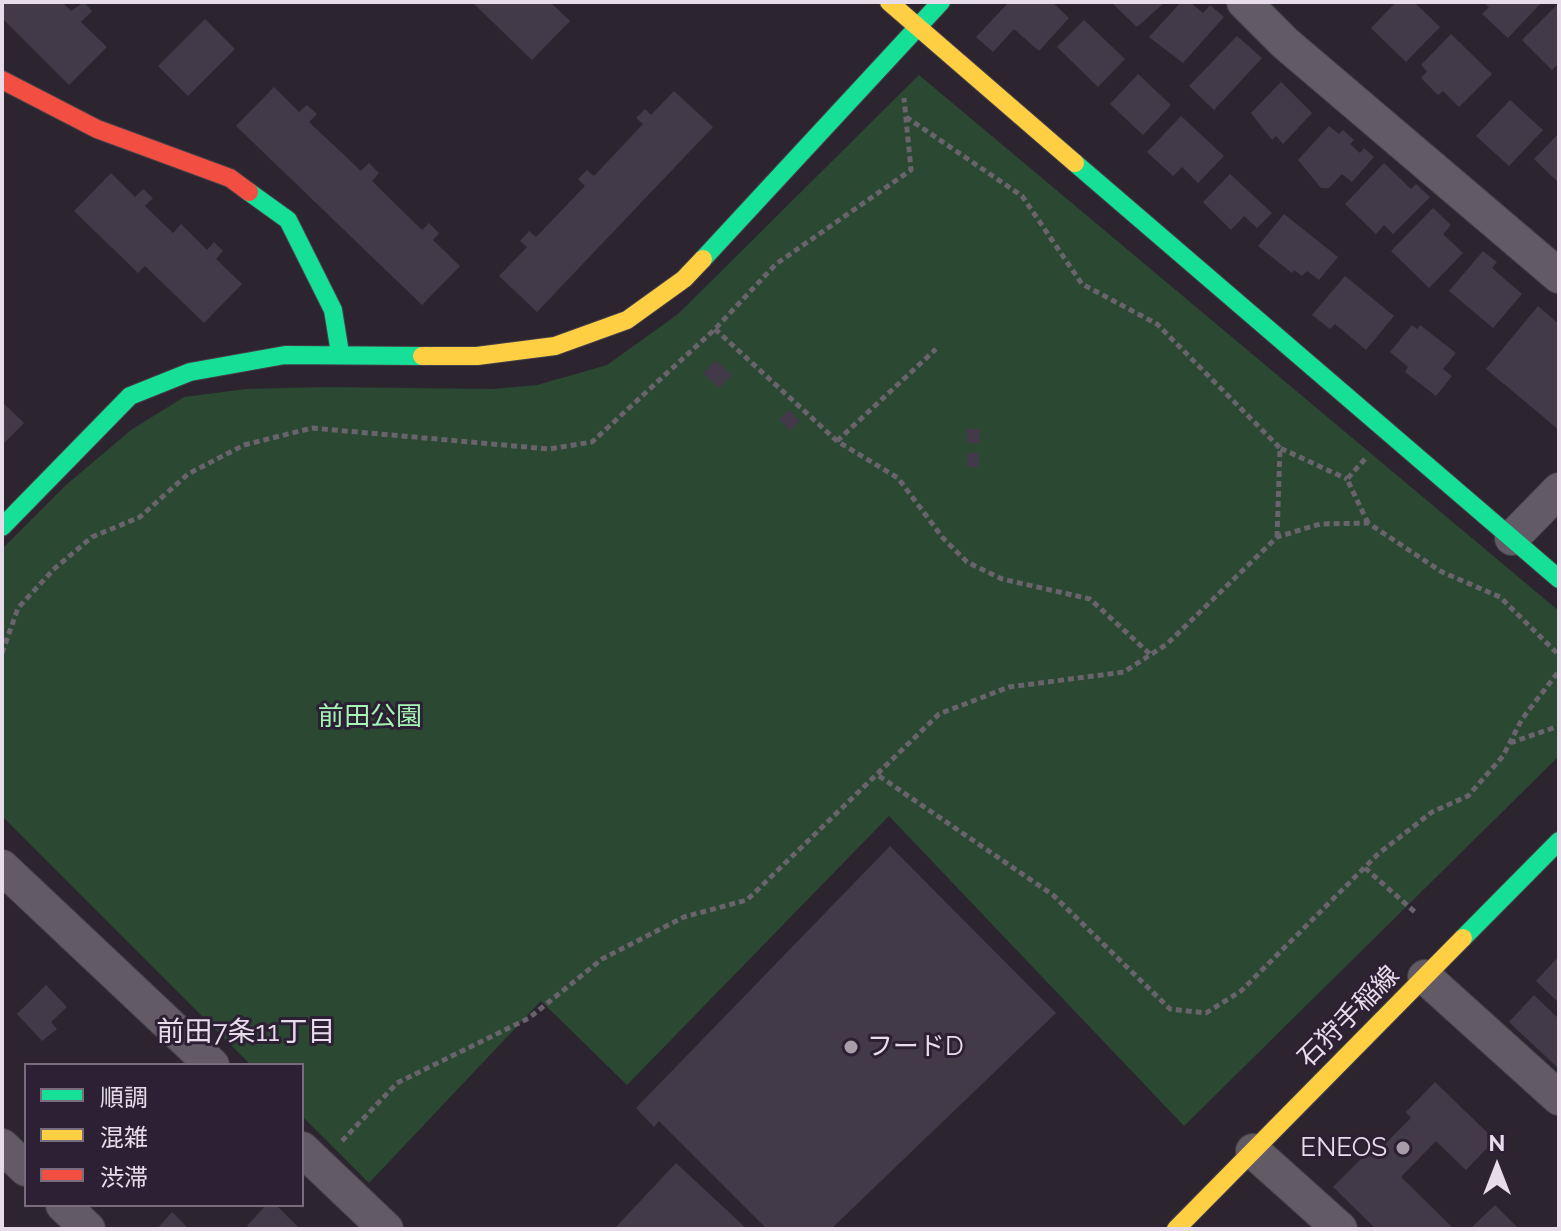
<!DOCTYPE html>
<html>
<head>
<meta charset="utf-8">
<style>
  body { margin:0 }
  #map { position:relative; width:1561px; height:1231px; overflow:hidden; background:#2c252f; font-family:Raleway,"Noto Sans JP",sans-serif }
  canvas { display:block }
  .frame { position:absolute; inset:0; border:4px solid #e7ddea; pointer-events:none }
  .legend { position:absolute; left:24px; top:1063px; width:280px; height:144px; box-sizing:border-box; background:#2e2034; border:2px solid #786c7d; margin:0; padding:10px 14px; list-style:none; font-size:24px; color:#e7ddea }
  .legend li { display:flex; align-items:center; gap:16px; height:40px }
  .legend b { width:40px; border:2px solid #786c7d }
  .north { position:absolute; left:1457px; top:1127px; width:80px; height:80px; -webkit-text-stroke:6px #2e2034; paint-order:stroke; rotate:0deg; font-size:22px; font-weight:700; line-height:32px; text-align:center; color:#e7ddea }
  .north::after { content:''; display:block; margin:auto; width:28px; height:36px; background:#e7ddea; clip-path:polygon(50% 0,100% 100%,50% 72%,0 100%) }
</style>
</head>
<body>
<div id="map">
<canvas width="1561" height="1231"></canvas>
<div class="frame"></div>
<ul class="legend">
<li><b style="height:10px;background:#16e098"></b>順調</li>
<li><b style="height:10px;background:#ffcf43"></b>混雑</li>
<li><b style="height:10px;background:#f24e42"></b>渋滞</li>
</ul>
<div class="north">N</div>
</div>
<script>
const ctx = document.querySelector('canvas').getContext('2d');
ctx.lineJoin = 'round';
function fillPath(path, color) { ctx.fillStyle = color; ctx.fill(path, 'evenodd'); }
const shape = rows => new Path2D(rows.map(r => 'M' + r).join(''));
function trace(path, color, width, dash) { ctx.strokeStyle = color; ctx.lineWidth = width; ctx.lineCap = dash ? 'butt' : 'round'; ctx.setLineDash(dash || []); ctx.stroke(path); }
function write(font, color, halo, rows, align = 'center') {
  ctx.font = font + ' Raleway,"Noto Sans JP",sans-serif'; ctx.lineWidth = 6; ctx.setLineDash([]); ctx.textBaseline = 'middle'; ctx.strokeStyle = halo; ctx.fillStyle = color; for (const [text, x, y, turn = 0] of rows) {
    ctx.save(); ctx.translate(x, y); ctx.rotate((+turn || 0) * Math.PI / 180); ctx.textAlign = isNaN(turn) ? turn : align; if (halo) ctx.strokeText(text, 0, 0); ctx.fillText(text, 0, 0); ctx.restore();
  }
}
const green = shape([
  [919,75,1559,611,1559,756,1184,1126,889,816,627,1085,541,1001,369,1183,302,1116,302,1065,251,1065,2,816,2,549,66,485,131,430,184,397,246,389,326,387,493,389,537,385,607,365,678,314]
]);
const building = shape([
  [2,2,62,2,71,11,84,2,92,11,81,22,107,47,69,85,2,18],
  [472,2,550,2,570,21,532,60],
  [1009,2,1052,2,1069,18,1039,51,1014,29,993,52,976,37],
  [1111,2,1165,2,1137,27],
  [1181,2,1190,2,1203,13,1210,5,1224,17,1183,63,1149,37],
  [1396,2,1414,2,1440,27,1406,62,1371,28],
  [1483,2,1542,2,1508,38,1482,14,1489,7],
  [1559,3,1559,63,1552,70,1522,40],
  [205,19,235,49,188,96,158,66],
  [1084,20,1125,59,1098,87,1057,47],
  [1451,34,1492,74,1459,107,1443,91,1438,95,1421,78,1427,71,1421,65],
  [1237,36,1262,58,1214,110,1189,86],
  [1138,74,1171,105,1143,135,1110,104],
  [1281,82,1312,113,1283,144,1276,136,1272,140,1251,113],
  [274,87,299,112,307,105,317,114,309,122,361,171,369,163,379,173,372,181,422,230,429,223,439,233,433,240,460,266,422,305,236,126],
  [674,91,713,127,537,312,499,276,527,247,520,241,529,231,536,237,585,186,578,179,587,170,594,176,643,124,636,118,645,109,651,115],
  [1510,100,1543,130,1509,166,1476,136],
  [1181,116,1224,156,1198,183,1182,167,1173,176,1147,152],
  [1329,126,1339,134,1343,130,1354,140,1350,144,1360,153,1364,148,1374,157,1352,182,1342,174,1329,188,1321,188,1298,160],
  [1559,133,1559,183,1534,159],
  [1384,163,1411,189,1416,184,1430,197,1393,234,1384,225,1376,234,1345,204],
  [111,173,135,197,143,189,153,198,145,206,173,233,181,224,207,250,214,242,223,251,216,259,242,284,204,323,145,266,138,273,74,211],
  [1230,174,1272,213,1257,228,1244,216,1231,230,1203,202],
  [1433,208,1451,225,1443,234,1463,253,1429,288,1391,251],
  [1284,214,1338,257,1319,280,1307,271,1302,276,1294,270,1292,273,1258,246],
  [1483,251,1497,262,1492,268,1522,294,1493,328,1449,291],
  [1345,276,1394,316,1366,350,1335,324,1330,329,1312,315],
  [1538,306,1559,324,1559,430,1486,369],
  [1412,325,1417,329,1420,325,1456,353,1443,369,1452,376,1436,396,1405,372,1408,367,1390,352],
  [716,360,732,375,719,388,703,373],
  [2,402,24,423,2,445],
  [789,410,800,421,790,431,779,419],
  [966,429,980,429,980,443,967,443],
  [967,453,979,453,979,467,967,467],
  [890,846,1056,1013,831,1229,767,1229,659,1121,654,1127,636,1108],
  [1559,956,1559,1003,1536,981],
  [46,985,67,1007,51,1022,57,1029,42,1041,17,1014],
  [1534,995,1559,1019,1559,1069,1509,1022],
  [1435,1082,1495,1140,1466,1170,1436,1141,1401,1177,1454,1229,1376,1229,1333,1187,1371,1149,1376,1153,1411,1118,1406,1112],
  [676,1163,747,1229,614,1229],
  [266,1205,276,1205,300,1229,250,1229,247,1226],
  [1495,1205,1519,1229,1470,1229],
  [172,1212,189,1229,157,1229]
]);
const path = shape([
  [906,117,1022,196,1082,284,1157,324,1280,448],
  [715,329,837,441,898,478,943,538,967,562,1002,579,1090,599,1151,655],
  [837,441,936,349],
  [1365,459,1347,479,1368,523],
  [1277,537,1280,448,1347,479],
  [2,653,18,608,54,569,92,537,140,517,188,474,244,445,312,428,549,449,592,442,715,329,776,264,911,170,904,98],
  [1510,743,1559,726],
  [879,776,1053,895,1170,1009,1206,1013,1241,991,1378,854,1432,812,1468,796,1503,756,1522,719,1559,671],
  [1365,868,1416,913],
  [342,1141,397,1083,529,1018,602,959,684,917,747,900,939,714,1009,687,1124,672,1167,644,1277,537,1320,524,1368,523,1442,572,1500,597,1559,655]
]);
const street = shape([
  [1244,2,1285,43,1559,276],
  [1512,538,1559,490],
  [2,867,212,1065],
  [1425,977,1559,1098],
  [2,1146,26,1169],
  [302,1149,386,1229],
  [1253,1151,1340,1229],
  [63,1205,88,1229]
]);
const fast = shape([
  [1075,163,1559,579],
  [249,192,288,220,333,310,340,353],
  [703,259,941,2],
  [2,527,130,396,190,372,285,355,422,356],
  [1463,938,1559,841]
]);
const slow = shape([
  [889,2,1075,163],
  [422,356,477,356,555,346,627,320,684,279,703,259],
  [1176,1229,1463,938]
]);
const jam = shape([
  [2,80,97,129,230,178,249,192]
]);
const markers = [
  [851,1047,8,"#a69da9"],
  [1403,1148,8,"#a69da9"]
];
const parkNames = [
  ["前田公園",370,717]
];
const streetNames = [
  ["石狩手稲線",1349,1017,-45]
];
const poiNames = [
  ["フードD",867,1047],
  ["ENEOS",1387,1148,"right"]
];
const neighbourhoodNames = [
  ["前田7条11丁目",246,1033]
];
fillPath(green, '#2a4832');
fillPath(building, '#423a48');
trace(street, '#464049', 36);
trace(fast, '#464049', 20);
trace(slow, '#464049', 20);
trace(jam, '#464049', 20);
trace(path, '#69646b', 5, [6, 4]);
trace(street, '#625b65', 34);
trace(fast, '#16e098', 18);
trace(slow, '#ffcf43', 18);
trace(jam, '#f24e42', 18);
for (const [x, y, r, color] of markers) { const dot = new Path2D(); dot.arc(x, y, r, 0, 2 * Math.PI); ctx.fillStyle = color; ctx.fill(dot); trace(dot, '#2e2034', 3); }
write('26px', '#a3f5b4', '#2e2034', parkNames);
write('26px', '#e7ddea', '#2e2034', streetNames);
write('26px', '#e7ddea', '#2e2034', poiNames, 'left');
write('28px', '#e7ddea', '#2e2034', neighbourhoodNames);
</script>
</body>
</html>
